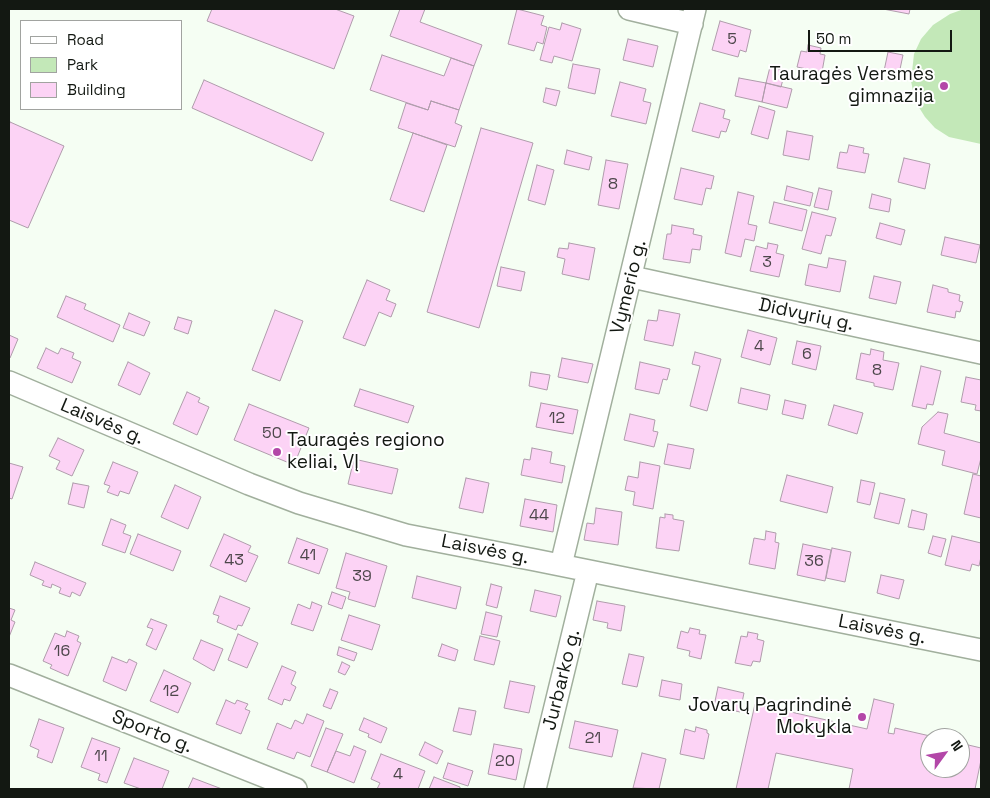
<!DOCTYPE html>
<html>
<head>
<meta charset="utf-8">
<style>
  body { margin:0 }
  #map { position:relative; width:990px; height:798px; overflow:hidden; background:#f5fef3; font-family:"Space Grotesk",sans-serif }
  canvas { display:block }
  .frame { position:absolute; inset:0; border:10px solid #131812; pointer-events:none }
  .legend { position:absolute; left:20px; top:20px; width:162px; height:90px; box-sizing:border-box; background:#fff; border:1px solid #a1a3a0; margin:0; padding:6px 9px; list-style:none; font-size:15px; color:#131812 }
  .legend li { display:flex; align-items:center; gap:10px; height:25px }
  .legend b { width:25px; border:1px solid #a1a3a0 }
  .north { position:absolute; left:920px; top:728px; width:50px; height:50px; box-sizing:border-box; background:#fff; border:1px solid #a1a3a0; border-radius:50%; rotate:58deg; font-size:14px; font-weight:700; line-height:20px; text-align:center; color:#131812 }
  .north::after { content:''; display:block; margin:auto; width:18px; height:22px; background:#b347a8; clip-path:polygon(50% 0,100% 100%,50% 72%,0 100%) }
  .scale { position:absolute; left:808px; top:30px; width:144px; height:22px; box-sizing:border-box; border:2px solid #131812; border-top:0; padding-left:6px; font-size:15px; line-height:18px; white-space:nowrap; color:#131812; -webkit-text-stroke:4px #fff; paint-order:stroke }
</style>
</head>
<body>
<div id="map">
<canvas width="990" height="798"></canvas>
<div class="frame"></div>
<ul class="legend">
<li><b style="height:6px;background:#fff"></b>Road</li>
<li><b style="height:14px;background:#c3e8b8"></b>Park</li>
<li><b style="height:14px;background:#fcd3f5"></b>Building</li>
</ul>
<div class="north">N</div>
<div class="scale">50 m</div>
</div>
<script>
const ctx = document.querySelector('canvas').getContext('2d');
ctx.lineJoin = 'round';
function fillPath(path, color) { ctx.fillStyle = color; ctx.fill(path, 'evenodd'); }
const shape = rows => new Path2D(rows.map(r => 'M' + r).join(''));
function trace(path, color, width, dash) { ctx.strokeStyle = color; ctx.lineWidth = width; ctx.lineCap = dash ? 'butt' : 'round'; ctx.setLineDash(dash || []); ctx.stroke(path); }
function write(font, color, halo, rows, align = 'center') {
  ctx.font = font + ' "Space Grotesk",sans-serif'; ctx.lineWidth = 4; ctx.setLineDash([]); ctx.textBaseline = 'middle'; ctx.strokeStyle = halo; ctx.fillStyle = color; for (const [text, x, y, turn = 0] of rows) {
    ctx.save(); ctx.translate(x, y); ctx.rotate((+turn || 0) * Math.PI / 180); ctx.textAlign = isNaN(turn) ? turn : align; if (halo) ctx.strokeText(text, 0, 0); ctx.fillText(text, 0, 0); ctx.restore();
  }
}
const green = shape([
  [964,9,981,9,981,144,949,137,935,128,925,117,915,101,911,81,914,54,921,39,933,25,950,14]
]);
const building = shape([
  [212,9,335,9,354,16,334,69,207,21,212,9],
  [400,9,425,9,420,22,482,45,474,66,390,36,400,9],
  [517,9,544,16,541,25,547,27,543,44,537,42,534,51,508,44,517,9],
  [883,9,910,9,909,14,883,9],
  [720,21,751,30,746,52,740,50,738,57,712,50,720,21],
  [562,23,581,29,572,61,554,56,552,63,540,60,549,27,560,30,562,23],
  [628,39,658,46,653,67,623,60,628,39],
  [808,45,821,48,820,54,825,55,822,72,797,67,801,51,807,52,808,45],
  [888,52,903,55,899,74,884,71,888,52],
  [382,55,444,76,451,58,474,66,459,110,431,101,428,110,370,90,382,55],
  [573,64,600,69,595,94,568,88,573,64],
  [770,67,785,71,781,87,766,83,770,67],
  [739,78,766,83,762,102,735,96,739,78],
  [204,80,324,133,312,161,192,108,204,80],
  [620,82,646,89,643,101,651,103,646,124,611,116,620,82],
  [766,83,792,89,787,108,762,102,766,83],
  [546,88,560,91,556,106,543,102,546,88],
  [431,101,459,110,455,123,462,126,455,147,398,128,406,103,428,110,431,101],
  [700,103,725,110,723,118,730,120,726,132,721,131,719,138,692,131,700,103],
  [759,106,775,111,768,139,751,134,759,106],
  [10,122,64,146,28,228,9,220,9,126,10,122],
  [481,128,533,143,479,328,427,312,481,128],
  [787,131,813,136,809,160,783,155,787,131],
  [413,133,447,145,424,212,390,200,413,133],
  [849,145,864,148,863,153,869,154,865,173,837,168,840,152,847,153,849,145],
  [567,150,592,157,589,170,564,164,567,150],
  [904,158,930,164,925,189,898,182,904,158],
  [606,160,628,164,619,209,598,205,606,160],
  [537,165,554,170,545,205,528,200,537,165],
  [681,168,714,176,711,189,706,188,702,205,674,199,681,168],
  [787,186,813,193,810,206,784,200,787,186],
  [819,188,832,191,828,210,814,207,819,188],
  [738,192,754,196,748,224,757,226,754,241,745,239,741,257,725,253,738,192],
  [872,194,891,199,889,212,869,208,872,194],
  [774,202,807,210,802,231,769,223,774,202],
  [812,212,836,218,831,236,826,235,821,254,802,249,812,212],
  [880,223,905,230,901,245,876,238,880,223],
  [672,225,694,229,693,234,702,236,700,250,692,249,690,263,663,259,667,234,671,234,672,225],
  [945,237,980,245,976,263,941,255,945,237],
  [569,243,595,248,589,280,562,274,565,259,557,257,559,248,568,249,569,243],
  [768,243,778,245,776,253,784,255,779,277,750,271,756,246,767,249,768,243],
  [829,258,846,261,840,292,805,285,809,264,827,268,829,258],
  [501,267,525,272,521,291,497,286,501,267],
  [874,276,901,282,896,304,869,298,874,276],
  [367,280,390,290,386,300,396,304,391,317,379,312,365,346,343,338,367,280],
  [933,285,948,289,948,292,960,295,959,301,963,302,960,312,956,311,955,318,927,312,933,285],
  [66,296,86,304,84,309,120,325,113,342,57,317,66,296],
  [275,310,303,321,280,381,252,370,275,310],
  [659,310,680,314,673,346,644,340,648,320,657,321,659,310],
  [129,313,150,322,144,336,123,328,129,313],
  [178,317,192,321,188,334,174,329,178,317],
  [748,330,777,338,770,365,741,357,748,330],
  [9,335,18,339,10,358,9,358,9,335],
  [797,341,821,346,816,370,792,364,797,341],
  [46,348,58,354,61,348,74,353,72,358,81,362,72,383,37,368,46,348],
  [871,349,884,352,883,360,899,363,893,390,874,386,874,383,856,379,861,353,870,355,871,349],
  [695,352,721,359,707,411,690,406,700,366,692,364,695,352],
  [562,358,593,364,588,383,558,377,562,358],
  [128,362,150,373,140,395,118,385,128,362],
  [640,362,670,369,667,380,663,379,659,394,635,389,640,362],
  [921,366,941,371,933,405,927,404,926,409,912,406,921,366],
  [531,372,550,375,547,390,529,386,531,372],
  [966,377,981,380,981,411,975,410,976,405,961,402,966,377],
  [741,388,770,395,767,410,738,403,741,388],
  [360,389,414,406,408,423,354,406,360,389],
  [187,392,200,398,198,402,209,407,197,435,173,424,187,392],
  [785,400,806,405,803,419,782,414,785,400],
  [541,403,578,410,573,434,536,427,541,403],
  [249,404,309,428,294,465,234,440,249,404],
  [834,405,863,413,857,434,828,425,834,405],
  [938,412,948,414,944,433,981,443,981,458,977,474,942,465,945,451,918,444,922,427,938,412],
  [630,414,655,420,653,431,658,432,654,447,624,440,630,414],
  [58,438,84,450,72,476,56,469,60,461,49,456,58,438],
  [668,444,694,449,690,469,664,464,668,444],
  [532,448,552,452,550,463,565,466,562,483,521,475,524,459,530,460,532,448],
  [354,459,398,469,392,494,348,484,354,459],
  [113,462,138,472,129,494,120,491,118,496,107,492,110,486,104,484,113,462],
  [640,462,660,466,653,509,633,505,635,492,625,490,628,476,638,478,640,462],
  [9,463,23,467,12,499,9,498,9,463],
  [973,474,981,476,981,518,964,514,973,474],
  [787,475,833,487,827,513,780,501,787,475],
  [466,478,489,483,483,513,459,508,466,478],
  [861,480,875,483,870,505,857,502,861,480],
  [73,483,89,486,84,508,68,504,73,483],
  [175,485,201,497,188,529,161,517,175,485],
  [880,493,905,499,899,524,874,518,880,493],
  [525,499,557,505,553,532,520,526,525,499],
  [596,508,622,512,618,545,584,540,587,523,594,524,596,508],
  [912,510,927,514,924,530,908,527,912,510],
  [665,514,673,515,673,519,684,521,679,551,656,548,660,517,665,518,665,514],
  [111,519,126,525,123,533,131,536,125,553,102,545,111,519],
  [766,531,776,533,775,542,779,543,775,569,749,564,754,538,765,540,766,531],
  [138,534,181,551,173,571,130,554,138,534],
  [224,534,251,546,248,552,258,556,246,582,210,566,224,534],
  [933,536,946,539,941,557,928,553,933,536],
  [952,536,981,543,981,557,979,566,972,564,970,571,945,565,952,536],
  [297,538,328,549,319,574,288,563,297,538],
  [803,544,831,550,825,581,797,575,803,544],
  [832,548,851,552,845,582,826,578,832,548],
  [346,553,387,566,375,607,348,599,350,592,336,588,346,553],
  [35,562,86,583,80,596,72,592,70,597,59,593,61,588,52,584,51,588,42,585,44,581,30,575,35,562],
  [881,575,904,580,899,599,877,593,881,575],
  [417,576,461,587,456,609,412,598,417,576],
  [491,584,502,587,497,608,486,605,491,584],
  [535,590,561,596,556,617,530,611,535,590],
  [332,592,346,597,342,609,328,604,332,592],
  [220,596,250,608,242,626,238,625,236,630,217,622,219,616,213,614,220,596],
  [597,601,625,606,621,631,607,628,608,623,593,620,597,601],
  [312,602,322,606,313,631,291,624,298,604,310,609,312,602],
  [9,608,15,610,11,620,15,622,9,637,9,608],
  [486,612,502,616,497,637,481,634,486,612],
  [349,615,380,625,372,650,341,640,349,615],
  [151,619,167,625,156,650,146,645,153,629,147,627,151,619],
  [690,628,700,630,699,634,706,635,701,659,689,656,690,651,677,648,681,631,688,633,690,628],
  [67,631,79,636,77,641,81,643,68,676,50,668,52,665,43,661,55,633,65,637,67,631],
  [748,632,758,634,757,639,764,641,760,662,753,661,751,666,735,663,741,636,747,637,748,632],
  [238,634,258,643,247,668,228,660,238,634],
  [480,636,500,641,494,665,474,660,480,636],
  [201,640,223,649,214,671,193,659,201,640],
  [442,644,458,650,455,661,438,656,442,644],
  [339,647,357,653,354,661,337,655,339,647],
  [629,654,644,657,637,687,622,684,629,654],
  [112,657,127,663,129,659,137,663,126,691,103,681,112,657],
  [342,662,350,666,345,675,338,672,342,662],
  [282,666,296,672,291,684,296,687,290,701,284,699,282,705,268,699,282,666],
  [164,670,191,683,178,713,150,701,164,670],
  [662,680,682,684,680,700,659,696,662,680],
  [510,681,535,686,529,713,504,708,510,681],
  [718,687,744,693,740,712,714,706,718,687],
  [330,689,338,692,331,709,323,706,330,689],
  [874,699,894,704,888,733,894,734,895,728,939,738,930,738,930,768,960,768,960,743,981,748,981,760,975,789,849,789,853,769,776,753,768,789,736,789,755,704,867,729,874,699],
  [226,700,235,704,237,700,248,704,245,709,250,711,241,734,216,724,226,700],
  [459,708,476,711,471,735,453,731,459,708],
  [307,714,324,721,310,757,297,752,294,759,267,749,277,723,291,729,295,720,303,724,307,714],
  [364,718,387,728,381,743,368,737,369,734,359,730,364,718],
  [39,719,64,728,52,763,37,757,39,750,30,746,39,719],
  [575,721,618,730,612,757,569,748,575,721],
  [696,727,707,730,707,733,709,734,704,759,680,754,685,729,695,732,696,727],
  [326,728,343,734,327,772,311,766,326,728],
  [92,738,120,748,107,783,98,780,100,774,81,767,92,738],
  [425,742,443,751,437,764,419,755,425,742],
  [494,744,522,749,516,780,488,774,494,744],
  [354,746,366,751,354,783,327,772,336,751,350,756,354,746],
  [642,753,666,759,659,789,633,788,642,753],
  [381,754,425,771,418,789,377,789,380,783,371,779,381,754],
  [134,758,169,771,162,789,141,789,124,783,134,758],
  [448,763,473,771,468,786,443,778,448,763],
  [434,777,460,787,460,789,429,789,434,777],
  [193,778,222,789,188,789,193,778]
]);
const minor = shape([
  [629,9,692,24],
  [632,277,981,353],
  [9,382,249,484,299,503,406,535,535,560,981,650],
  [561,565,695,9],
  [9,675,296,789],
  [535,789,588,571]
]);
const markers = [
  [944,86,5,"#b347a8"],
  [277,452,5,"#b347a8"],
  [862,717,5,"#b347a8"]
];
const numberNames = [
  ["5",732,40],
  ["8",613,185],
  ["3",767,263],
  ["4",759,347],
  ["6",807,355],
  ["8",877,371],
  ["12",557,419],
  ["50",272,434],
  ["44",539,516],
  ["41",308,556],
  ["43",234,561],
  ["36",814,562],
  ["39",362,577],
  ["16",62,652],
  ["12",171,692],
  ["21",593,739],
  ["11",101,757],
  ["20",505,762],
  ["4",398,775]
];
const poiNames = [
  ["Tauragės Versmės",934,75],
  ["gimnazija",934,97],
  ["Tauragės regiono",287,441,"left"],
  ["keliai, VĮ",287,463,"left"],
  ["Jovarų Pagrindinė",852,706],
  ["Mokykla",852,728]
];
const streetNames = [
  ["Vymerio g.",629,287,-76],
  ["Didvyrių g.",806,315,12],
  ["Laisvės g.",102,422,23],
  ["Laisvės g.",485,550,11],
  ["Laisvės g.",882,630,11],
  ["Jurbarko g.",562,680,-76],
  ["Sporto g.",152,732,22]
];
fillPath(green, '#c3e8b8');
fillPath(building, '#fcd3f5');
trace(building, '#af9cab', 1);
trace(minor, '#a1af9d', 24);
trace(minor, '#fff', 21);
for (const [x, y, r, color] of markers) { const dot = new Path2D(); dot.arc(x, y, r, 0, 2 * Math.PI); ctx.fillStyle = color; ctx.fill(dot); trace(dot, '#fff', 2); }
write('16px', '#4d474b', null, numberNames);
write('19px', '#131812', '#fff', poiNames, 'right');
write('19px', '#131812', '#fff', streetNames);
</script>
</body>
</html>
